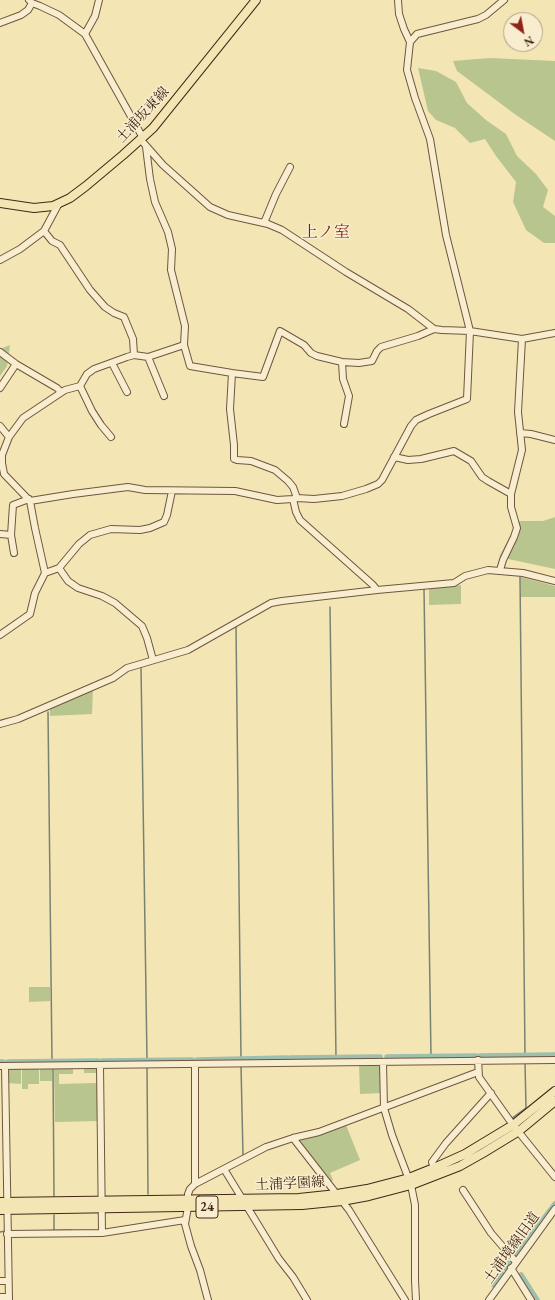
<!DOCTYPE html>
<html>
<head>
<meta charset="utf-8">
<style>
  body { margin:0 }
  #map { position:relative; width:555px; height:1300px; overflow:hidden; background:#f4e5b5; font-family:"EB Garamond",serif }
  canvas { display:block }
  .north { position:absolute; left:503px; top:12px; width:40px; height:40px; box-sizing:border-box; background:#f8eecf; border:1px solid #b09e85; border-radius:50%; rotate:148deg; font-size:11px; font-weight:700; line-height:16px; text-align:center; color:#432617 }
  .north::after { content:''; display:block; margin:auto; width:14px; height:18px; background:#8f2418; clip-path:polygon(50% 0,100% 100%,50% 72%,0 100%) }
</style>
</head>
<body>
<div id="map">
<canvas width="555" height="1300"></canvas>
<div class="north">N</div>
</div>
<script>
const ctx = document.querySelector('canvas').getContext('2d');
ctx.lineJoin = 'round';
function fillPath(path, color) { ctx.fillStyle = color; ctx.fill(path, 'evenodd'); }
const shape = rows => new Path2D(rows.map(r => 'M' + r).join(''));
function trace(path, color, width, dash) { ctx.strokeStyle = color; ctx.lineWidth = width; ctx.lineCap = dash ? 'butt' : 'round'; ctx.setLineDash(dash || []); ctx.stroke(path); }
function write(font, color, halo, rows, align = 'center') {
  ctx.font = font + ' "EB Garamond","Noto Serif JP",serif'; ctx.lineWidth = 3; ctx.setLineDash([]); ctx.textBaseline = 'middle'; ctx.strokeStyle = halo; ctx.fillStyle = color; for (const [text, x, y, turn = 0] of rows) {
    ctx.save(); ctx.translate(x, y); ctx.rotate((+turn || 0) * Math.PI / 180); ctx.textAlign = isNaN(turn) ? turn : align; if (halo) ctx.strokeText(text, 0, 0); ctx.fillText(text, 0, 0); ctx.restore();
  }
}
const green = shape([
  [490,58,555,61,555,141,516,115,457,71,453,61],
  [418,68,436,71,456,82,467,103,486,120,506,134,517,156,536,174,548,190,543,207,555,216,555,243,544,243,526,230,513,202,516,182,496,156,485,139,470,143,455,128,436,120,428,111],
  [10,345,7,366,0,376,0,349],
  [555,517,555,569,499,557,518,521,543,521],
  [521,577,555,586,555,597,521,597],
  [461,585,461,604,429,605,429,588],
  [93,690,92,714,50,716,50,708],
  [29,987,50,987,50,1001,29,1002],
  [359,1064,380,1064,382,1093,360,1094],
  [21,1068,21,1084,7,1083,7,1069],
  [54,1068,73,1068,73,1074,59,1074,59,1084,96,1083,96,1073,84,1073,84,1068,98,1068,99,1121,55,1122],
  [22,1069,39,1069,39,1084,28,1084,28,1089,22,1089],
  [40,1069,52,1069,52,1081,40,1081],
  [346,1125,360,1160,330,1173,333,1180,331,1182,298,1140]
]);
const stream = shape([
  [520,577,525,1056],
  [424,589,431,1057],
  [330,607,336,1058],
  [236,627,241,1059],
  [141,667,147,1060],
  [48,712,52,1062],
  [241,1066,243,1156],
  [147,1067,148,1194],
  [53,1068,54,1196],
  [511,1117,512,1118,526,1108,525,1062],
  [54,1215,54,1230],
  [33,1231,71,1230],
  [0,1232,5,1231]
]);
const canal = shape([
  [480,1056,555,1055],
  [387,1057,476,1056],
  [290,1058,380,1057],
  [197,1060,287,1058],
  [102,1061,192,1060],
  [0,1062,3,1062],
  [8,1062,98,1061],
  [515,1257,555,1204],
  [505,1268,509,1263],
  [521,1275,537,1300],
  [494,1285,502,1274]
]);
const minor = shape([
  [29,0,32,3,40,6,59,15,85,34,143,138],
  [398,0,399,14,404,29,410,42],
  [0,23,21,15,28,10,32,3],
  [85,34,95,16,99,0],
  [141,140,163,165,210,207,228,215,268,224,282,230,346,272,408,309,434,329,442,330,470,331,522,339,555,333],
  [146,147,150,179,155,202,168,232,172,249,171,270,185,326,184,345,190,366,232,373,263,377,280,331,304,345,311,353,317,356,342,362,359,363,372,361,377,351,381,347,418,336,434,329],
  [264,223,276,194,290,167],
  [44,231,52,241,60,245,90,290,105,307,114,313,124,317,133,339,134,355],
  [0,260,20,249,44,231,58,205],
  [0,352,16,364,57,388,61,392],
  [148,357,164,396],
  [342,362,343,379,349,396,344,424],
  [112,363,127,392],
  [232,373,230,409,234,445,234,459,237,460,251,461,275,470,288,481,293,487,297,498],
  [80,386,92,411,101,425,111,437],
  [0,388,16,364],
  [0,426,9,437],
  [520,433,531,434,555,440],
  [394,457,408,460,421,459,454,451,471,461,482,477,488,481,511,494],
  [293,499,296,512,300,520,373,585,377,590],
  [30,501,73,494,128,487,145,490,235,491,277,500,293,499,297,498,314,499,342,496,366,489,378,484,382,480,411,426,416,420,429,414,467,399,470,331,446,235,430,139,415,98,407,70,410,42,417,34,478,19,486,15,504,0],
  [0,534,11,535,13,505,29,499],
  [11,535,14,553],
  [59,568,79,544,90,535,111,529,140,530,150,528,164,522,167,515,172,491],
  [500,570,503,560,514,537,517,528,511,507,511,494,522,450,518,412,522,339],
  [45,573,59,568,68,581,78,588,102,596,115,603,142,626,147,638,153,660],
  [0,635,30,614,35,593,45,573,35,528,30,501,4,474,2,463,2,455,9,437,23,418,65,390,80,386,87,374,94,369,127,357,134,355,148,357,184,345],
  [0,724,18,719,113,678,127,668,188,650,271,603,282,601,377,590,454,583,465,576,488,570,523,573,555,581],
  [478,1060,479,1077,513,1125,555,1177],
  [383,1062,384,1108,392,1135,411,1185,415,1205,415,1280,416,1300],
  [195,1064,195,1184],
  [100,1065,102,1233],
  [0,1066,555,1060],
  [5,1066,9,1300],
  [293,1138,349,1210,405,1300],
  [434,1168,432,1162,446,1143,491,1093],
  [224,1169,279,1259,293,1277,307,1300],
  [463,1190,491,1233,516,1262],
  [7,1234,102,1233,185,1220],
  [511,1268,531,1300],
  [0,1281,8,1281],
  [0,1297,9,1297],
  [208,1300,200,1270,191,1246,185,1224,188,1207,188,1194,190,1189,195,1184,266,1147,293,1138,319,1132,478,1072],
  [489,1300,555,1209]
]);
const major = shape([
  [0,203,34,208,53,206,70,198,86,186,123,155,153,128,256,0],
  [0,1202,299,1198,337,1194,367,1189,409,1178,434,1168,465,1154,513,1125,555,1091],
  [0,1210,302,1205,342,1201,369,1196,411,1185,460,1166,483,1153,519,1131,555,1101]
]);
const shields = [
  [207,1207,22]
];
const shieldNames = [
  ["24",207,1207]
];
const streetNames = [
  ["土浦坂東線",143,115,-47],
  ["土浦学園線",290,1184,-3],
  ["土浦境線旧道",512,1248,-54]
];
const quarterNames = [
  ["上ノ室",326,233]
];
fillPath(green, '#b9c58f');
trace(stream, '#788272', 1.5);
trace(canal, '#9cbfae', 5.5);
trace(minor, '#6f563e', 8);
trace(major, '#432617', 10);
trace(minor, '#f8eecf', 6);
trace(major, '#f4e5b5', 8);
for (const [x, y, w] of shields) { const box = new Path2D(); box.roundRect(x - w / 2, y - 11, w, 22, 3); ctx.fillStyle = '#f8eecf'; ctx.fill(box); trace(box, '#432617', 1); }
write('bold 13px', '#432617', null, shieldNames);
write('14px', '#432617', '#f8eecf', streetNames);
write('16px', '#7a1f14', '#f8eecf', quarterNames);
</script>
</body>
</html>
